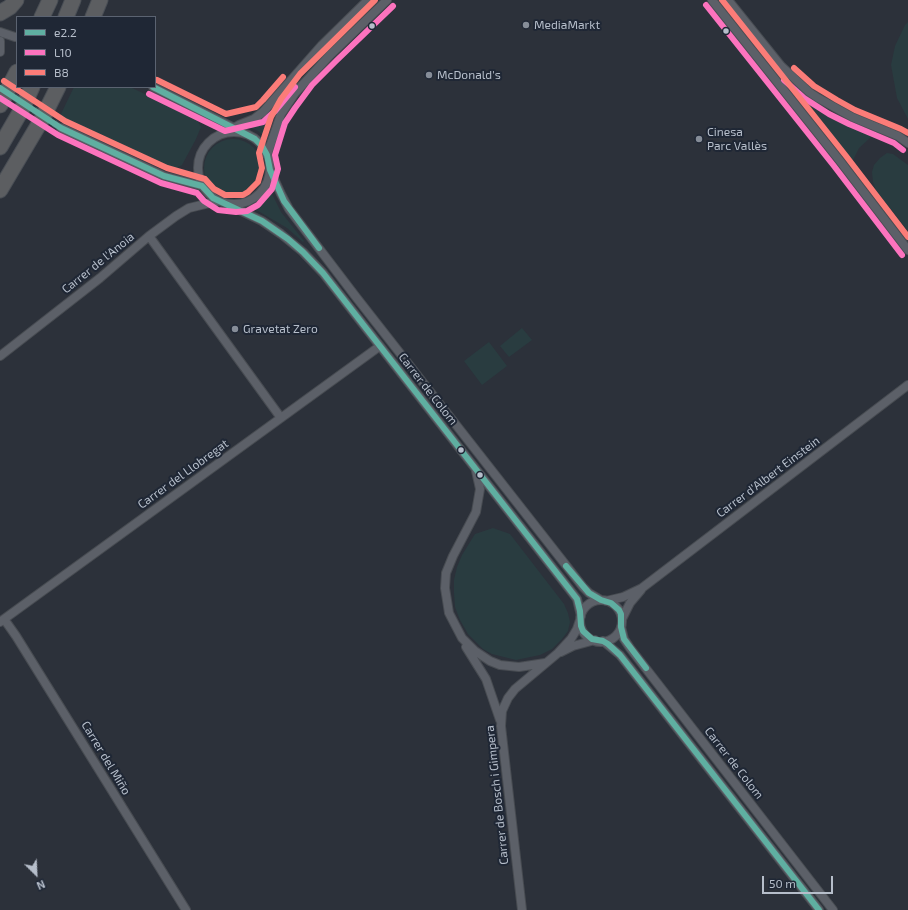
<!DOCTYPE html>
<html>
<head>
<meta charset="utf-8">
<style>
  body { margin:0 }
  #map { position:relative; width:908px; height:910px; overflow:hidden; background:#2c313a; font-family:"Exo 2",sans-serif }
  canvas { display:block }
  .legend { position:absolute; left:16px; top:16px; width:140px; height:72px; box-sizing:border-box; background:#1f2735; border:1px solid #5b6371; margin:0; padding:5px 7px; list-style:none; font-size:12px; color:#b6beca }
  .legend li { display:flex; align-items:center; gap:8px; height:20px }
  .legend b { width:20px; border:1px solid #5b6371 }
  .north { position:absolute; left:16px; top:854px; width:40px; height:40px; -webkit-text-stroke:3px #1f2735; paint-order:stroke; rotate:156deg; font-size:11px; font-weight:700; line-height:16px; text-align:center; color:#b6beca }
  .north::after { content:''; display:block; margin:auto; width:14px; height:18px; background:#b6beca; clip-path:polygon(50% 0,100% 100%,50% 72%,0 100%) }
  .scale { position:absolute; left:762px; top:876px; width:71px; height:18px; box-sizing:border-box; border:2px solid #b6beca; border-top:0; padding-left:5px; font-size:12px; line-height:14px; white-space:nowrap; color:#b6beca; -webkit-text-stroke:3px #1f2735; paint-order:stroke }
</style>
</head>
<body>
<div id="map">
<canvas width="908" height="910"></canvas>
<ul class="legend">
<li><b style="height:5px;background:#5fafa1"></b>e2.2</li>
<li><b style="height:5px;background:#fc73be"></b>L10</li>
<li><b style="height:5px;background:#fb7c78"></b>B8</li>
</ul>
<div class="north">N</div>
<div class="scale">50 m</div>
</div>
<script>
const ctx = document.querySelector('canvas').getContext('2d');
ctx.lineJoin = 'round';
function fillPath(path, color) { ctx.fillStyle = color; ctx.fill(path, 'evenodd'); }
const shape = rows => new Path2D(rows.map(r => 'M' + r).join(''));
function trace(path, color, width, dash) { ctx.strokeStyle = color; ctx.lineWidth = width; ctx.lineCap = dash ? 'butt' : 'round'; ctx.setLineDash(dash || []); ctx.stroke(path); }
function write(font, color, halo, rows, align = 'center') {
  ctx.font = font + ' "Exo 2",sans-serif'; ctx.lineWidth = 4; ctx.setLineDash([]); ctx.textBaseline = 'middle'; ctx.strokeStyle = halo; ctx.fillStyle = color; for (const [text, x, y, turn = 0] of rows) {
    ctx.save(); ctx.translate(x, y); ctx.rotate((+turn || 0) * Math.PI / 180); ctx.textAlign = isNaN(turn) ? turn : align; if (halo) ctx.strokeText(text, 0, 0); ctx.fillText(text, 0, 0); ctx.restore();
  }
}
const green = shape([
  [908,22,908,119,897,98,891,65,895,46,905,25],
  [74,87,130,87,196,118,201,127,196,139,182,165,175,169,171,169,60,116],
  [793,89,808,102,827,114,843,123,870,135,870,138,859,148,852,162,848,162,846,159,792,90],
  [272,115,266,138,258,131,250,127,261,123],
  '204 168a29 29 0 1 1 58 0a29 29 0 1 1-58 0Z',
  [887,153,893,154,908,165,908,231,876,190,873,182,872,172,874,165,880,158],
  [271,192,281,212,304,241,303,242,287,228,253,208,264,201],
  [522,328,532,340,509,357,500,346],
  [489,342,507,366,482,385,464,361],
  [493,528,510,534,564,604,568,613,570,622,568,631,562,639,552,649,540,655,516,660,492,654,483,649,468,634,460,620,455,607,454,593,454,580,457,567,462,555,475,534]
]);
const streetTunnel = shape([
  [4,90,61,128]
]);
const street = shape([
  [712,0,840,161,908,250],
  [728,0,781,66,809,92,818,98,852,117,898,136,908,143],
  [0,32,15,37],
  [0,41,0,52],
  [153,87,236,129],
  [61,128,164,176,202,186],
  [227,132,239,125,254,119,263,112,322,45,368,0],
  '198 168a36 36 0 1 1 72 0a36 36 0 1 1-72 0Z',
  [267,155,281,114,295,93,330,55,387,0],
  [270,170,281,194,289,209,356,297,583,587,589,593,601,600],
  [227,204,262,221,281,234,303,252,323,273,577,599,581,616],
  [149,236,281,418],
  [0,356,100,278,149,236,176,216,189,208,218,201],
  [476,471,480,489,476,512,453,556,446,573,445,588,449,613,462,638,475,651,490,661,500,665,519,667,545,663],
  '580 621a21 21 0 1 1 42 0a21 21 0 1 1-42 0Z',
  [606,601,623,597,642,588,908,385],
  [4,619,16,636,186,910],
  [622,619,630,603,641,590],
  [0,622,380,346],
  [621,627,624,639,630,648,833,910],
  [603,641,620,655,819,910],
  [466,647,486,679,500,720],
  [561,652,573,646,595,640],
  [522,910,501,726,502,711,508,698,515,689,558,653,571,639,577,629,580,620]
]);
const highway = shape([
  [0,13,10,7,16,0],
  [42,17,50,0],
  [66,17,73,0],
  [93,17,100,0],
  [0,105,17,72],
  [0,147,22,109,32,87],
  [0,190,42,119,58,87]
]);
const bus1 = shape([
  [153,87,255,139,262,146,267,155,270,170,284,201,319,248],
  [0,88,61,128,164,176,202,186,213,198,262,221,288,239,303,252,323,273,577,599,580,611,581,626,583,631,592,639,603,641,608,644,620,655,819,910],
  [566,566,589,593,601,600,611,603,619,610,621,614,621,627,624,639,646,668]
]);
const bus2 = shape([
  [706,5,834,166,902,255],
  [784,80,804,98,829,114,849,124,894,143,903,150],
  [149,94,225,131,263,122,275,111,295,87],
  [0,98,58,135,161,183,197,193,204,201,218,210,236,212,247,211,258,205,272,189,278,169,275,155,285,123,295,108,312,85,336,61,393,6]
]);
const bus3 = shape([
  [722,0,846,156,908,237],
  [794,68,814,86,837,100,855,110,901,129,908,133],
  [157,80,226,114,256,107,263,100,283,77],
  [4,81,65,121,167,168,205,179,214,189,225,195,243,195,248,192,258,182,262,168,259,153,271,117,281,99,300,74,375,0]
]);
const markers = [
  [526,25,4,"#868d98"],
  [372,26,3.5,"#b6beca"],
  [726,31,3.5,"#b6beca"],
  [429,75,4,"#868d98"],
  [699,139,4,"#868d98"],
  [235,329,4,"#868d98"],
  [461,450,3.5,"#b6beca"],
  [480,475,3.5,"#b6beca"]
];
const poiNames = [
  ["MediaMarkt",534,25],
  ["McDonald's",437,75],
  ["Cinesa",707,132],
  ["Parc Vallès",707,146],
  ["Gravetat Zero",243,329]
];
const streetNames = [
  ["Carrer de l'Anoia",98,263,-39],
  ["Carrer de Colom",428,389,52],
  ["Carrer del Llobregat",183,474,-36],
  ["Carrer d'Albert Einstein",768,477,-37],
  ["Carrer del Miño",106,758,59],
  ["Carrer de Colom",734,763,52],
  ["Carrer de Bosch i Gimpera",497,795,-96]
];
fillPath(green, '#293c40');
trace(streetTunnel, '#414650', 8, [8, 4]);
trace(street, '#484c52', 10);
trace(highway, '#494e55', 17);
trace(street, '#5c6068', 8);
trace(highway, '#5c5e61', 15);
trace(bus1, '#5fafa1', 6);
trace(bus2, '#fc73be', 6);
trace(bus3, '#fb7c78', 6);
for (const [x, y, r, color] of markers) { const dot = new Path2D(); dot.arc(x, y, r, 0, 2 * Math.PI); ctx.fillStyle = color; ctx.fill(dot); trace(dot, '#1f2735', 1.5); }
write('12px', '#b6beca', '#1f2735', poiNames, 'left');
write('12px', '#b6beca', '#1f2735', streetNames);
</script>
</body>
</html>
